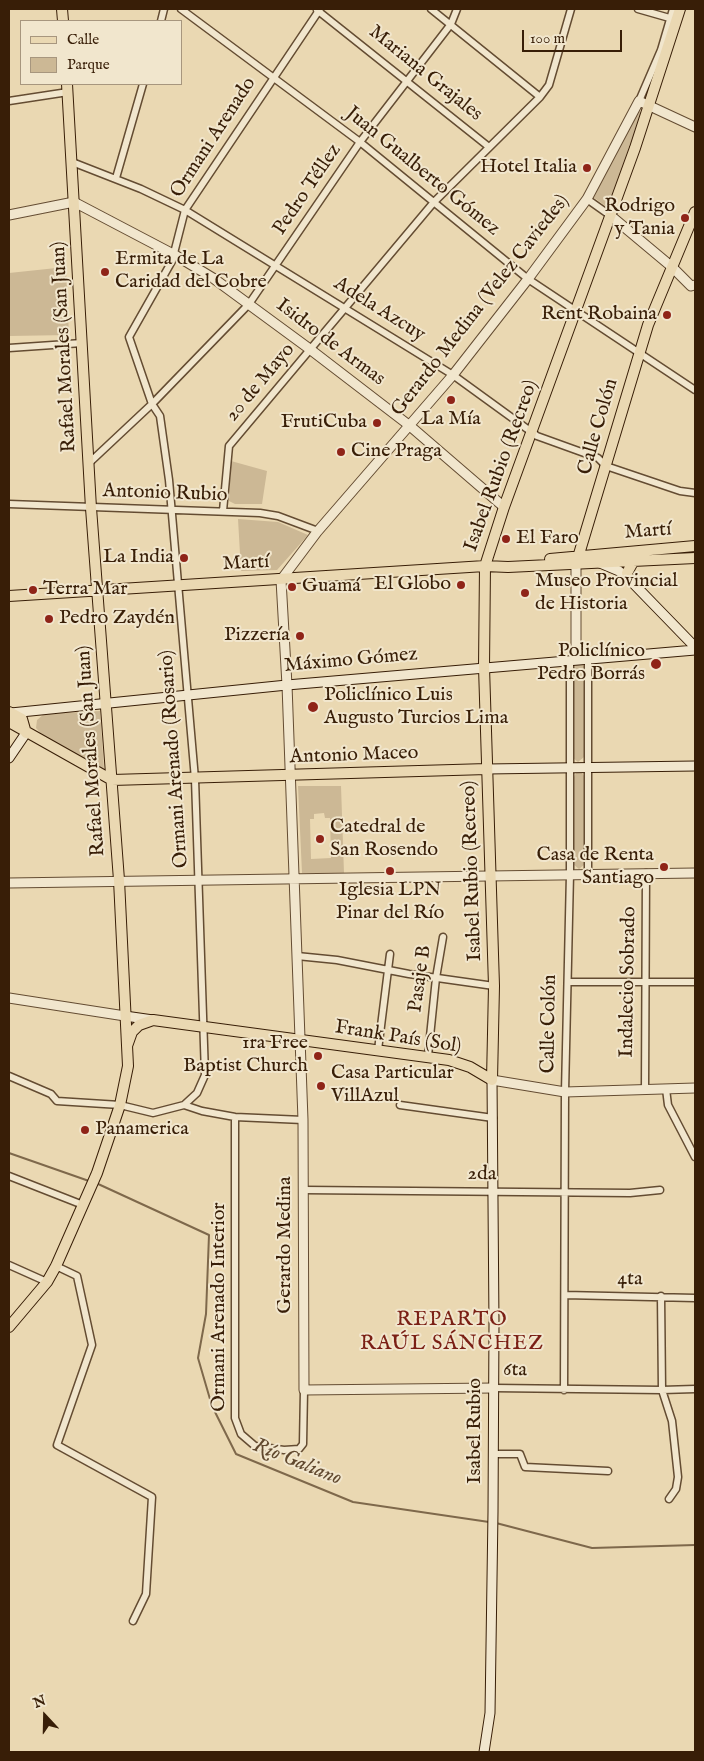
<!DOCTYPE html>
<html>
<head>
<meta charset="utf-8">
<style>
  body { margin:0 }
  #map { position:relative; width:704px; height:1761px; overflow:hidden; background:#ead8b2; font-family:"IM FELL English",serif }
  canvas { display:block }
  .frame { position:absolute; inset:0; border:10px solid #381e07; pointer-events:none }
  .legend { position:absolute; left:20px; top:20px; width:162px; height:65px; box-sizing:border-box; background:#f1e6cd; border:1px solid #a7967e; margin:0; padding:6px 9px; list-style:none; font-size:15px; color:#381e07 }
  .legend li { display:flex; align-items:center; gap:10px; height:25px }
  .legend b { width:25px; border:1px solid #a7967e }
  .north { position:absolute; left:20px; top:1691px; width:50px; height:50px; -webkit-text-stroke:4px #f1e6cd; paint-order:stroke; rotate:339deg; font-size:14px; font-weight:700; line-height:20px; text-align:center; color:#381e07 }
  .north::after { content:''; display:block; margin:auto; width:18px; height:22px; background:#381e07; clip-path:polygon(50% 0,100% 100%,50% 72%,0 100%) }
  .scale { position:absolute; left:522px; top:30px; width:100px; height:22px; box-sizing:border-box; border:2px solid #381e07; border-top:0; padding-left:6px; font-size:15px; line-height:18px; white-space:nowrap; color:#381e07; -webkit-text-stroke:4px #f1e6cd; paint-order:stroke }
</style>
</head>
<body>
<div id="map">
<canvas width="704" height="1761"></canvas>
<div class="frame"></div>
<ul class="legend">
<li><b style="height:6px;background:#ead8b2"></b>Calle</li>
<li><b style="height:14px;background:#ccb895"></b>Parque</li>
</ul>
<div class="north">N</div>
<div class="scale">100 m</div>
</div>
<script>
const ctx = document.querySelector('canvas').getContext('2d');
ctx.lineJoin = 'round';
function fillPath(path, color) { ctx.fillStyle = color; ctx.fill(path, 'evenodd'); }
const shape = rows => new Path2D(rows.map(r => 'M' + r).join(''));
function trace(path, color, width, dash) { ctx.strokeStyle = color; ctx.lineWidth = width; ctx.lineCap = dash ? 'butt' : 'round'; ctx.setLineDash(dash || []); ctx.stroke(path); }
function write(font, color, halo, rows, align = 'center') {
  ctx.font = font + ' "IM FELL English",serif'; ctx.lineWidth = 4; ctx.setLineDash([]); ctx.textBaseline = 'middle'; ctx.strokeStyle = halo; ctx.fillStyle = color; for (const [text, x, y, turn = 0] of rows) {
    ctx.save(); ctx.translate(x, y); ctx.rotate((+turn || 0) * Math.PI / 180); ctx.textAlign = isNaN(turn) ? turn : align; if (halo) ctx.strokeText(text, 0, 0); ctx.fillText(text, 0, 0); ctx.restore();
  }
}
const green = shape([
  [638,111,643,113,610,206,607,207,593,197],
  [66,267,69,335,9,336,9,273],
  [231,461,267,471,262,504,235,504,229,501],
  [238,519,278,522,308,535,277,570,241,571],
  [577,664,582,664,585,668,584,757,578,762,573,758,574,668],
  [100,711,104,770,43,736,36,728,37,720,44,714],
  [581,772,585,777,585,864,579,869,573,864,574,777,576,773],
  [298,786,341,786,344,873,302,873],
  [324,813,325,818,330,818,331,858,311,859,310,819,314,819,314,814]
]);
const stream = shape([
  [9,1153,89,1181],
  [96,1183,209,1235,206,1314,198,1358,212,1406,236,1454,353,1502,489,1522],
  [496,1523,592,1548,695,1545]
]);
const minor = shape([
  [181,9,360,142,528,279,695,390],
  [431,9,540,97],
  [638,9,673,19],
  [317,10,489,147],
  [161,21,164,9],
  [9,101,68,92],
  [639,101,661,50,673,9],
  [72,162,141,189,185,210,453,375,537,436,598,458,606,466,680,491,695,493],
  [116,178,143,84],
  [587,199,611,216],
  [9,348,82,343],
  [88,464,152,404,249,304,360,142,451,24,457,9],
  [9,504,260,513,278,516,318,531],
  [223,511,229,446,434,202,540,97,549,85,571,9],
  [588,658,588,874],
  [297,956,337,960,409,974,494,986],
  [568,982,695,982],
  [378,1050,390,954],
  [428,1056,436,978,443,937],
  [9,1076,51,1094,57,1101,120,1105,153,1113,184,1105,202,1111,235,1117,303,1120],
  [666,1089,668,1105,695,1157],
  [645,1090,646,873],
  [184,1105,197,1093,205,1075,195,779,169,480,160,416,152,404,129,337,172,261,185,210,320,9],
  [400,1105,493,1118],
  [235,1117,235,1418,241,1434,255,1446,284,1450,299,1449,303,1444,304,1390],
  [9,1176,83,1205],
  [304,1190,630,1193,660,1190],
  [9,1265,47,1282],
  [56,1266,77,1276,92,1345,57,1445,152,1497,146,1594,133,1621],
  [565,1295,695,1298],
  [661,1296,662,1390,672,1421,678,1477,676,1489,669,1499],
  [494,1388,662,1390,695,1389],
  [564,1390,565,1092,570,874,570,660],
  [493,1454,520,1454,525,1467,608,1471]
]);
const tertiary = shape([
  [9,215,74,202,175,255,213,278,311,350,410,426,504,507],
  [611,216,672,267,691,286,695,285],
  [576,564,576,659],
  [9,883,695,873],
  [9,998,125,1016],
  [492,1080,565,1092,695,1088],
  [494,1388,304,1390,303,1120,287,685,281,580,317,532,453,375,528,279,587,199,639,101,695,127]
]);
const secondary = shape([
  [600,563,619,571,629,579,695,647],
  [11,713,287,685,695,650],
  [9,758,26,733],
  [487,769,695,766],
  [125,1016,153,1020],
  [484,1752,490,1713,493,1512,494,1324,492,1080]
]);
const primary = shape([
  [62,9,63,21],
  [550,559,695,546],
  [576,564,648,325,695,212],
  [629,579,627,573,633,562],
  [9,596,485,566,508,567,695,558],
  [9,712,22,719,26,733],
  [9,722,112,780,487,769],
  [127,1046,132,1032,139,1025,153,1020,449,1060,470,1067,492,1080,494,986,484,667,485,566,504,507,635,148,680,9],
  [9,1327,47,1282,56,1266,97,1173,120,1105,128,1066,119,880,91,508,67,84]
]);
const markers = [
  [587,168,5,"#8f2418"],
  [685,218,5,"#8f2418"],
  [105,272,5,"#8f2418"],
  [667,315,5,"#8f2418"],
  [451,400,5,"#8f2418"],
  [377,423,5,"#8f2418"],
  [341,452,5,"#8f2418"],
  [506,539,5,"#8f2418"],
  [184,558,5,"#8f2418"],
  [461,585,5,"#8f2418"],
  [292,587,5,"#8f2418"],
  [33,590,5,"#8f2418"],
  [525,593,5,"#8f2418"],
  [49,619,5,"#8f2418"],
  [300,636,5,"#8f2418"],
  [656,664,6,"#8f2418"],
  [313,707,6,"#8f2418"],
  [320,839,5,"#8f2418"],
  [664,867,5,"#8f2418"],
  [390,871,5,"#8f2418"],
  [318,1056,5,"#8f2418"],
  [321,1086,5,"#8f2418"],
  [85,1130,5,"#8f2418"]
];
const streetNames = [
  ["Mariana Grajales",425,74,39],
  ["Ormani Arenado",214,138,-57],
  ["Juan Gualberto Gómez",422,172,39],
  ["Pedro Téllez",308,190,-56],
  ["Gerardo Medina (Velez Caviedes)",481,306,-52],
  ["Adela Azcuy",379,310,32],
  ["Isidro de Armas",330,343,37],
  ["Rafael Morales (San Juan)",65,347,-93],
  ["20 de Mayo",261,383,-50],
  ["Calle Colón",599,427,-74],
  ["Isabel Rubio (Recreo)",502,466,-70],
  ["Antonio Rubio",165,494,2],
  ["Martí",648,532,-4],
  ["Martí",246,564,-3],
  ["Máximo Gómez",351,661,-5],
  ["Rafael Morales (San Juan)",92,751,-94],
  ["Antonio Maceo",354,756,-2],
  ["Ormani Arenado (Rosario)",175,759,-94],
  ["Isabel Rubio (Recreo)",473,871,-92],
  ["Pasaje B",421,979,-82],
  ["Indalecio Sobrado",629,982,-89],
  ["Calle Colón",550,1024,-89],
  ["Frank País (Sol)",398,1038,9],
  ["2da",482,1175,1],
  ["Gerardo Medina",286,1245,-90],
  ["4ta",630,1280,1],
  ["Ormani Arenado Interior",220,1307,-90],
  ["6ta",515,1371,1],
  ["Isabel Rubio",476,1431,-90]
];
const poiNames = [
  ["Hotel Italia",577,168,"right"],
  ["Rodrigo",675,207,"right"],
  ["y Tania",675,230,"right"],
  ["Ermita de La",115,260],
  ["Caridad del Cobre",115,283],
  ["Rent Robaina",657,315,"right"],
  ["La Mía",451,420,"center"],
  ["FrutiCuba",367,423,"right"],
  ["Cine Praga",351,452],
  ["El Faro",516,539],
  ["La India",174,558,"right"],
  ["Museo Provincial",535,582],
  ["de Historia",535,605],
  ["El Globo",451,585,"right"],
  ["Guamá",302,587],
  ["Terra Mar",43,590],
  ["Pedro Zaydén",59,619],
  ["Pizzería",290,636,"right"],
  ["Policlínico",645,652,"right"],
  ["Pedro Borrás",645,675,"right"],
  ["Policlínico Luis",324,696],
  ["Augusto Turcios Lima",324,719],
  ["Catedral de",330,828],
  ["San Rosendo",330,851],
  ["Casa de Renta",654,856,"right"],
  ["Santiago",654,879,"right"],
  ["Iglesia LPN",390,891,"center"],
  ["Pinar del Río",390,914,"center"],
  ["1ra Free",308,1044,"right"],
  ["Baptist Church",308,1067,"right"],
  ["Casa Particular",331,1074],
  ["VillAzul",331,1097],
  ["Panamerica",95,1130]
];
const neighbourhoodNames = [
  ["REPARTO",452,1321],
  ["RAÚL SÁNCHEZ",452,1345]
];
const waterNames = [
  ["Río Galiano",297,1463,22]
];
fillPath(green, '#ccb895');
trace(stream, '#7e684b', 2);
trace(minor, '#644c32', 9);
trace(tertiary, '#644c32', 11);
trace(secondary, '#381e07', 11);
trace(primary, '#381e07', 12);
trace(minor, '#f1e6cd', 6);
trace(tertiary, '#f1e6cd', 9);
trace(secondary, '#f1e6cd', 9);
trace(primary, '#ead8b2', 10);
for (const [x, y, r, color] of markers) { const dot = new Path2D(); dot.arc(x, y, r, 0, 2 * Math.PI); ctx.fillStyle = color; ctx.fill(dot); trace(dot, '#f1e6cd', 2); }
write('20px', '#381e07', '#f1e6cd', streetNames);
write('20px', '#381e07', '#f1e6cd', poiNames, 'left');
ctx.letterSpacing = '1px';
write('21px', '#7a1f14', '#f1e6cd', neighbourhoodNames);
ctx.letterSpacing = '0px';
write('italic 21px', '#61492f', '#f1e6cd', waterNames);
</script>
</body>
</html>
